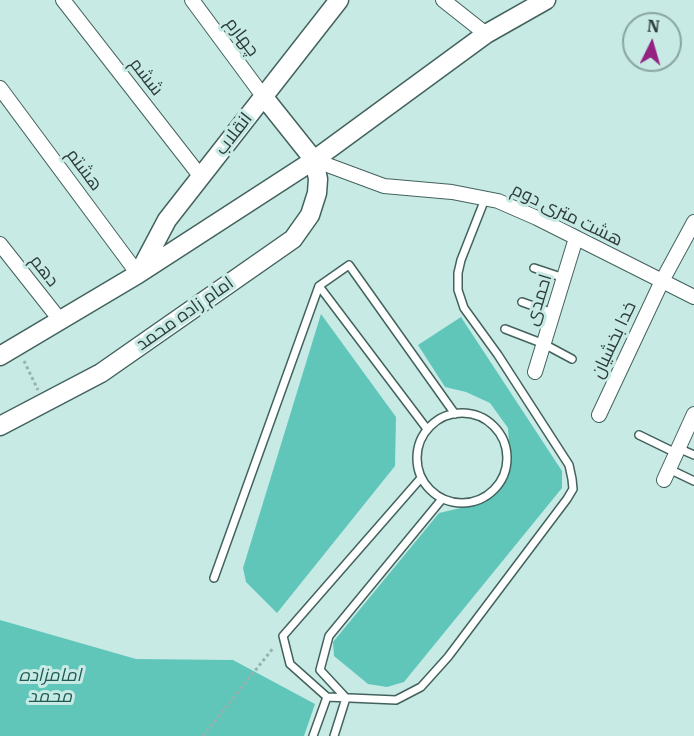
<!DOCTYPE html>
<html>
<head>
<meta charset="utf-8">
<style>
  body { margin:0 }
  #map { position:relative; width:694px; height:736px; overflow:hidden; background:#c7eae5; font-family:"IBM Plex Serif",serif }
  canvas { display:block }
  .north { position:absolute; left:622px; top:12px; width:60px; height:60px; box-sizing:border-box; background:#c7eae5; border:2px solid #89a4a0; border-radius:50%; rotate:5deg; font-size:16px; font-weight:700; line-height:24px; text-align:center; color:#2d3b39 }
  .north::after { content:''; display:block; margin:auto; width:21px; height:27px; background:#932281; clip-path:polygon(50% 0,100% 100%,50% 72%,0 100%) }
</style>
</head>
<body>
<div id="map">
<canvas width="694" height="736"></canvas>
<div class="north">N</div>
</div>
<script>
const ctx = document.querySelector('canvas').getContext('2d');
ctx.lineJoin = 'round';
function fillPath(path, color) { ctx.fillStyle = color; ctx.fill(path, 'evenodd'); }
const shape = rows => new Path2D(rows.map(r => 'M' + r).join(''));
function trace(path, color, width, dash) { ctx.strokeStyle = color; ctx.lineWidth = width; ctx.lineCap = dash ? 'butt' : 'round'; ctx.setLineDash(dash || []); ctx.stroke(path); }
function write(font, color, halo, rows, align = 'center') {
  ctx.font = font + ' "IBM Plex Serif",Cairo,serif'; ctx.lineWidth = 6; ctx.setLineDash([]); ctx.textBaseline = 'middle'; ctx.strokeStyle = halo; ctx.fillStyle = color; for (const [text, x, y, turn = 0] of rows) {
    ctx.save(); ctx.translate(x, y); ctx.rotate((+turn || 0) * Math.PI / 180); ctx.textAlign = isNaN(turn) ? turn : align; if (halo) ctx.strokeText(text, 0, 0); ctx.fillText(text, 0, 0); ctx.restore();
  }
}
const green = shape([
  [321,314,396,417,395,466,277,613,246,582,243,568],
  [461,317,562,471,562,488,404,682,387,687,368,684,334,656,333,642,439,513,486,502,504,484,510,458,508,428,490,403,466,392,445,387,418,345],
  [0,620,136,659,233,660,315,704,304,736,0,736]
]);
const path = shape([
  [24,361,38,390],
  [203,736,274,647]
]);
const service = shape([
  [534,268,564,278],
  [319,286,427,429],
  [522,302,553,313],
  [505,329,544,344,572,359],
  '417 458a45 45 0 1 1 90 0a45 45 0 1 1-90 0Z',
  [639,435,676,453],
  [678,448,694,455],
  [669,469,694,481],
  [214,578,319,286,349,265,455,414],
  [327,697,396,700,421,687,448,657,567,499,573,489,572,479,569,465,498,355,464,308,458,290,458,273,461,260,485,199],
  [346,698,320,670,329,636,442,499],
  [313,736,327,697,290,664,283,636,421,478],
  [334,736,346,698]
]);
const minor = shape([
  [63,0,201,177],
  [192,0,263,96],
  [443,0,486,34],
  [0,88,138,274],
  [314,160,384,186,452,192,498,201,537,218,694,297],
  [0,244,60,320],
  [535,372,576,238],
  [599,415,662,281,694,222],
  [664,480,694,414]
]);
const tertiary = shape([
  [140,271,167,220,339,0],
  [0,356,138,274,314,160,486,34,546,0],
  [0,426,101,373,293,239,310,215,317,193,318,179,314,160,263,96]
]);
const streetNames = [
  ["چهارم",242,37,53],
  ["ششم",146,77,52],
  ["انقلاب",234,134,-52],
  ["هشتم",84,170,53],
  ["هشت متری دوم",567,215,26],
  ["دهم",44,271,52],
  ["احمدی",539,300,-73],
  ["امام زاده محمد",185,314,-35],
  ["خدا بخشیان",614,340,-65]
];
const parkNames = [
  ["امامزاده",50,676],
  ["محمد",50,697]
];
fillPath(green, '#61c6ba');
trace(service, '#43625d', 10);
trace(minor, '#43625d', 16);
trace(tertiary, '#43625d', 21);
trace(path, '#96b2ae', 3, [3, 3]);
trace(service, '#fff', 7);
trace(minor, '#fff', 14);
trace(tertiary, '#fff', 18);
write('18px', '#2d3b39', '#c7eae5', streetNames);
write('italic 18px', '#1e5a53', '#c7eae5', parkNames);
</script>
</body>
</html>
